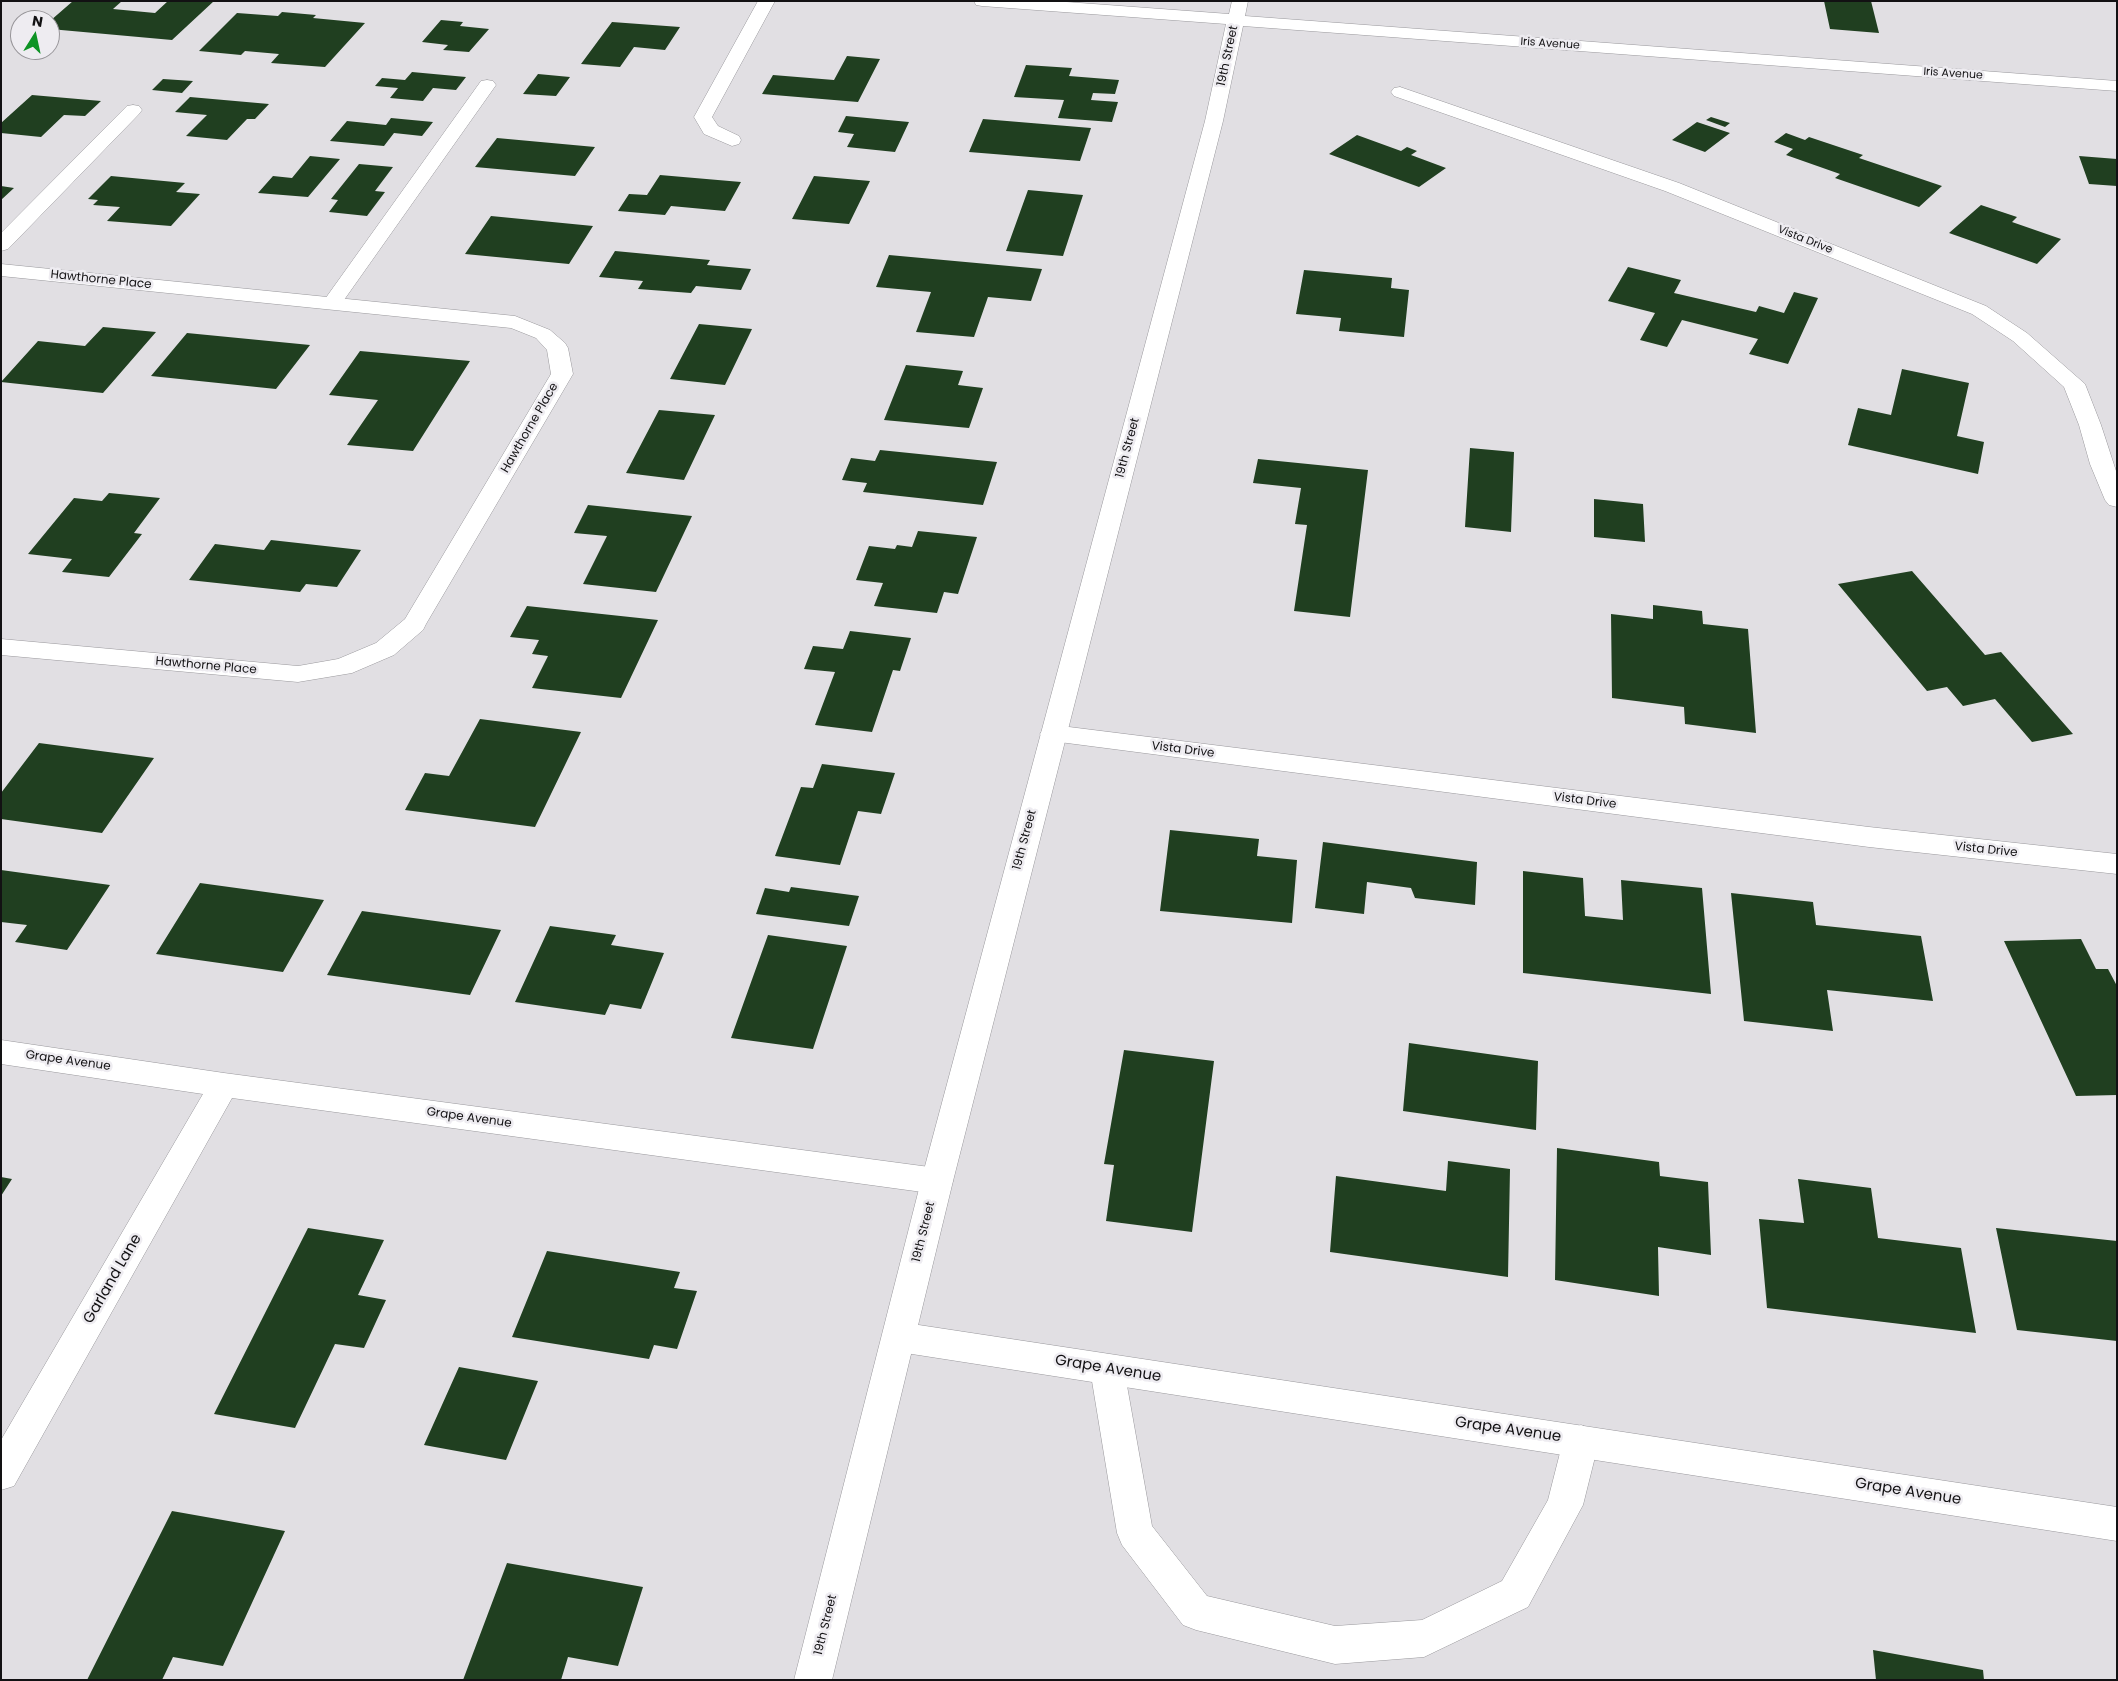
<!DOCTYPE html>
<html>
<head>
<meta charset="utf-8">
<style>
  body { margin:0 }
  #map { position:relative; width:2118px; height:1681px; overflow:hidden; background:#e1dfe3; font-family:Poppins,sans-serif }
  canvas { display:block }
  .frame { position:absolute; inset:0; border:2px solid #121113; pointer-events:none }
  .north { position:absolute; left:10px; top:10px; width:50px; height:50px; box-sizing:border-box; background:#eeecf1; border:1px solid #969498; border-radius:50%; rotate:10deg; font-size:14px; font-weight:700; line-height:20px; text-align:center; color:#121113 }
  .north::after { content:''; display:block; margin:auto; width:18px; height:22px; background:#0e9325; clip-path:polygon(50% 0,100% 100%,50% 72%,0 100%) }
</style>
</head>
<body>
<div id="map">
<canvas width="2118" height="1681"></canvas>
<div class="frame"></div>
<div class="north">N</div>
</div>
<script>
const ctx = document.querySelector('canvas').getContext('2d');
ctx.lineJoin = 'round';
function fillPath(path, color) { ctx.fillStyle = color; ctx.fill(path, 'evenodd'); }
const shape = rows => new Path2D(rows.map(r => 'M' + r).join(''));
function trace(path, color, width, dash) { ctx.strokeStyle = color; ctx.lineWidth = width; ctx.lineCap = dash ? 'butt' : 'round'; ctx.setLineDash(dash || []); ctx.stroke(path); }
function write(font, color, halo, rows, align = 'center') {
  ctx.font = font + ' Poppins,sans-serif'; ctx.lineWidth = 5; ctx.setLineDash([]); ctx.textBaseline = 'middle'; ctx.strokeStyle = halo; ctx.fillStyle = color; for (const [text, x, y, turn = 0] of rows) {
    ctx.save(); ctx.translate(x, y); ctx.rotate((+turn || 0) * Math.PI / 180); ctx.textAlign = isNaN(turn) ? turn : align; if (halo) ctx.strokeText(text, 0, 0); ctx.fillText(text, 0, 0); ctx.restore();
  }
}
const building = shape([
  [73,1,122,1,113,9,155,13,168,1,214,1,172,40,50,29,50,21],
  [1824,1,1871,1,1879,33,1830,29],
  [282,12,316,15,313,18,365,23,325,67,271,63,279,54,245,51,241,55,199,51,237,13,278,16],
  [441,20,463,22,460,26,489,29,469,52,443,50,448,45,422,42],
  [612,22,680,27,665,50,634,47,620,67,581,64],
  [847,56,880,59,858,102,762,94,773,75,834,80],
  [1026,65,1072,68,1069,76,1119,80,1115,94,1093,93,1091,100,1118,102,1112,122,1058,118,1064,100,1014,97],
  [412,72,466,77,456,90,433,88,423,101,390,98,398,88,375,86,382,78,405,80],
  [538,74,570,77,556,96,523,94],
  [163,79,193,81,182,93,152,90],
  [32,95,101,101,85,116,64,115,41,137,1,133,1,123],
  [190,97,269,104,255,119,247,119,227,140,186,136,207,115,175,112],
  [846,116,909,122,895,152,847,147,854,134,838,132],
  [1711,117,1730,123,1725,127,1706,120],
  [391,118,433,122,422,136,394,133,384,146,330,141,347,121,386,125],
  [983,119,1091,128,1080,161,969,152],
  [1697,122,1730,133,1705,152,1672,140],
  [1786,133,1805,140,1809,137,1863,155,1859,158,1942,186,1919,207,1835,178,1840,174,1786,155,1793,149,1774,142],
  [1357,135,1401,151,1407,147,1417,151,1411,155,1446,168,1419,187,1329,154],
  [497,138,595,147,575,176,475,167],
  [310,156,340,159,308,197,258,193,273,176,292,178],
  [2079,156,2117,159,2117,186,2089,184],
  [359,164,393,167,375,191,385,192,367,216,329,212,338,200,331,199],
  [660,175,741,182,725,211,671,206,665,215,618,211,629,194,647,195],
  [111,176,185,183,176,192,200,194,171,226,107,221,120,207,93,205,98,200,88,199],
  [814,176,870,181,849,224,792,219],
  [1,186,14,188,1,200],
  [1028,190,1083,195,1063,256,1006,251],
  [1981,205,2017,217,2012,222,2061,239,2037,264,1949,233],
  [491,216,593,226,569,264,465,254],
  [615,251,710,260,707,265,751,269,741,290,696,286,691,293,638,289,643,281,599,277],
  [889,255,1042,269,1031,301,988,297,974,337,916,332,931,292,876,287],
  [1628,267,1681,280,1674,293,1756,312,1759,306,1784,313,1794,292,1818,298,1788,364,1749,354,1758,339,1682,320,1667,347,1640,340,1655,313,1608,301],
  [1304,270,1392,278,1391,288,1409,290,1404,337,1339,331,1341,318,1296,314],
  [699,324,752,329,725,385,670,379],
  [103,327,156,332,103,393,1,382,38,341,85,346],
  [187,333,310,345,276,389,151,376],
  [360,351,470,361,413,451,347,445,378,400,329,395],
  [906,365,963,371,958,385,983,388,969,428,884,420],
  [1902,369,1969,383,1957,436,1984,442,1978,474,1848,445,1858,408,1891,415],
  [659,410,715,415,684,480,626,473],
  [1470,448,1514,452,1511,532,1465,527],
  [880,450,997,462,983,505,863,492,867,483,842,480,851,458,875,461],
  [1258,459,1368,470,1350,617,1294,611,1307,525,1295,524,1301,488,1253,483],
  [109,493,160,498,134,533,142,534,109,577,62,572,72,559,28,554,74,498,102,501],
  [1594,499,1643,504,1645,542,1594,537],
  [588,505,692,516,656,592,583,584,607,536,574,533],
  [918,531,977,537,958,594,944,592,937,613,874,606,883,583,856,580,869,546,895,549,897,545,912,547],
  [271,540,361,550,337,587,306,584,300,592,189,580,215,544,264,550],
  [1912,571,1985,655,2001,652,2073,734,2032,742,1995,699,1963,706,1947,687,1927,691,1838,584],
  [1653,605,1702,611,1703,624,1748,629,1756,733,1685,724,1684,707,1612,698,1611,614,1653,619],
  [527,606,658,620,621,698,532,688,548,656,532,654,539,640,510,637],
  [850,631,911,638,900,671,893,670,872,732,815,725,835,672,804,669,813,646,843,649],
  [480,719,581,732,535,827,405,810,425,773,449,776],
  [39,743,154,758,102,833,1,819,1,793],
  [822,764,895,773,881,814,858,811,840,865,775,856,801,787,813,788],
  [1170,830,1259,839,1257,856,1297,860,1292,923,1160,911],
  [1323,842,1477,862,1475,905,1415,898,1411,888,1367,882,1364,914,1315,908],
  [1,870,110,885,67,950,15,942,27,925,1,922],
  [1523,871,1583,878,1585,916,1623,920,1621,880,1702,888,1711,994,1523,973],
  [200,883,324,900,283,972,156,954],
  [791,887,859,896,849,926,756,914,765,888,789,892],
  [1731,893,1813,902,1816,925,1921,936,1933,1001,1827,990,1833,1031,1744,1021],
  [362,911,501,930,470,995,327,975],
  [550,926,616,935,611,945,664,953,641,1009,610,1004,605,1015,515,1002],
  [768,935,847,946,813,1049,731,1038],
  [2081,939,2096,969,2108,969,2117,986,2117,1095,2076,1096,2004,941],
  [1409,1043,1538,1061,1536,1130,1403,1111],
  [1124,1050,1214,1061,1192,1232,1106,1221,1114,1165,1104,1164],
  [1557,1148,1659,1162,1660,1176,1708,1182,1711,1255,1658,1247,1659,1296,1555,1280],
  [1448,1161,1510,1169,1508,1277,1330,1252,1336,1176,1446,1191],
  [1,1177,12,1179,1,1196],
  [1798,1179,1871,1188,1878,1238,1961,1248,1976,1333,1767,1308,1759,1219,1804,1223],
  [308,1228,384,1240,358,1295,386,1300,364,1348,335,1344,295,1428,214,1414],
  [1996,1228,2117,1241,2117,1341,2017,1330],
  [547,1251,680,1272,674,1288,697,1291,677,1349,654,1345,649,1359,512,1337],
  [459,1367,538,1381,506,1460,424,1445],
  [172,1511,285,1531,223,1666,173,1657,162,1680,87,1680],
  [507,1563,643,1587,618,1666,568,1657,561,1680,463,1680],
  [1873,1650,1983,1670,1984,1680,1876,1680]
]);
const lane = shape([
  [758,1,775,1,712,117,718,126,739,136,741,140,739,144,732,146,704,134,694,117,758,1],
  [487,80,493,81,496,85,339,307,332,309,325,307,322,303,325,299,481,81,487,80],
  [133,105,139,106,142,110,139,114,8,249,1,251,1,233,127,106,133,105],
  [1107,1354,1119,1358,1124,1369,1152,1526,1207,1596,1335,1626,1422,1620,1502,1581,1548,1500,1563,1441,1569,1430,1581,1425,1593,1430,1599,1441,1583,1505,1528,1607,1424,1657,1335,1664,1196,1630,1183,1625,1122,1545,1117,1533,1090,1369,1095,1358,1107,1354]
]);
const street = shape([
  [1400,87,1679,183,1986,306,2027,333,2085,384,2101,425,2117,474,2117,507,2109,505,2105,500,2090,464,2079,425,2064,387,2013,341,1972,314,1665,191,1394,96,1391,92,1394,88,1400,87],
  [1,264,515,316,550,330,565,343,568,348,573,374,426,624,423,630,394,655,352,673,298,682,1,655,1,639,298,666,338,659,376,643,405,619,551,374,547,350,536,338,511,328,1,276,1,264],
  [1053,725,1869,827,2117,854,2117,874,1869,847,1044,740,1040,734,1044,728,1053,725],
  [1,1040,224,1073,937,1168,948,1172,953,1181,948,1190,937,1194,232,1098,14,1486,1,1490,1,1440,203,1094,1,1064,1,1040],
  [899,1322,2117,1507,2117,1541,899,1352,887,1348,882,1337,887,1326,899,1322]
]);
const secondary = shape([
  [974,1,1053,1,1229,14,1232,1,1248,1,1245,16,2117,81,2117,91,1243,26,1223,121,953,1181,832,1680,794,1680,921,1181,1205,121,1226,24,982,6,976,5,974,1]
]);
const farStreetnames = [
  ["Iris Avenue",1550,44,4],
  ["Iris Avenue",1953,74,4],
  ["Vista Drive",1805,240,22]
];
const streetNames = [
  ["19th Street",1228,56,-78],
  ["Hawthorne Place",101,280,6],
  ["Hawthorne Place",530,428,-60],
  ["19th Street",1128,448,-75],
  ["Hawthorne Place",206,666,5],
  ["Vista Drive",1183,750,7],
  ["Vista Drive",1585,801,7],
  ["19th Street",1025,840,-75],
  ["Vista Drive",1986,850,6],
  ["Grape Avenue",68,1061,8],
  ["Grape Avenue",469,1118,8],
  ["19th Street",924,1232,-76],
  ["19th Street",826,1625,-76]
];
const nearStreetnames = [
  ["Garland Lane",113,1279,-60],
  ["Grape Avenue",1108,1369,9],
  ["Grape Avenue",1508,1430,8],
  ["Grape Avenue",1908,1492,9]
];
fillPath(building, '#203f20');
trace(lane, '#99989c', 1);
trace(street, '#99989c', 1);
trace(secondary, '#99989c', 1);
fillPath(lane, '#fff');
fillPath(street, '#fff');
fillPath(secondary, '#fff');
write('11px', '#121113', '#eeecf1', farStreetnames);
write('12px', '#121113', '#eeecf1', streetNames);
write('15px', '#121113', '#eeecf1', nearStreetnames);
</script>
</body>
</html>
